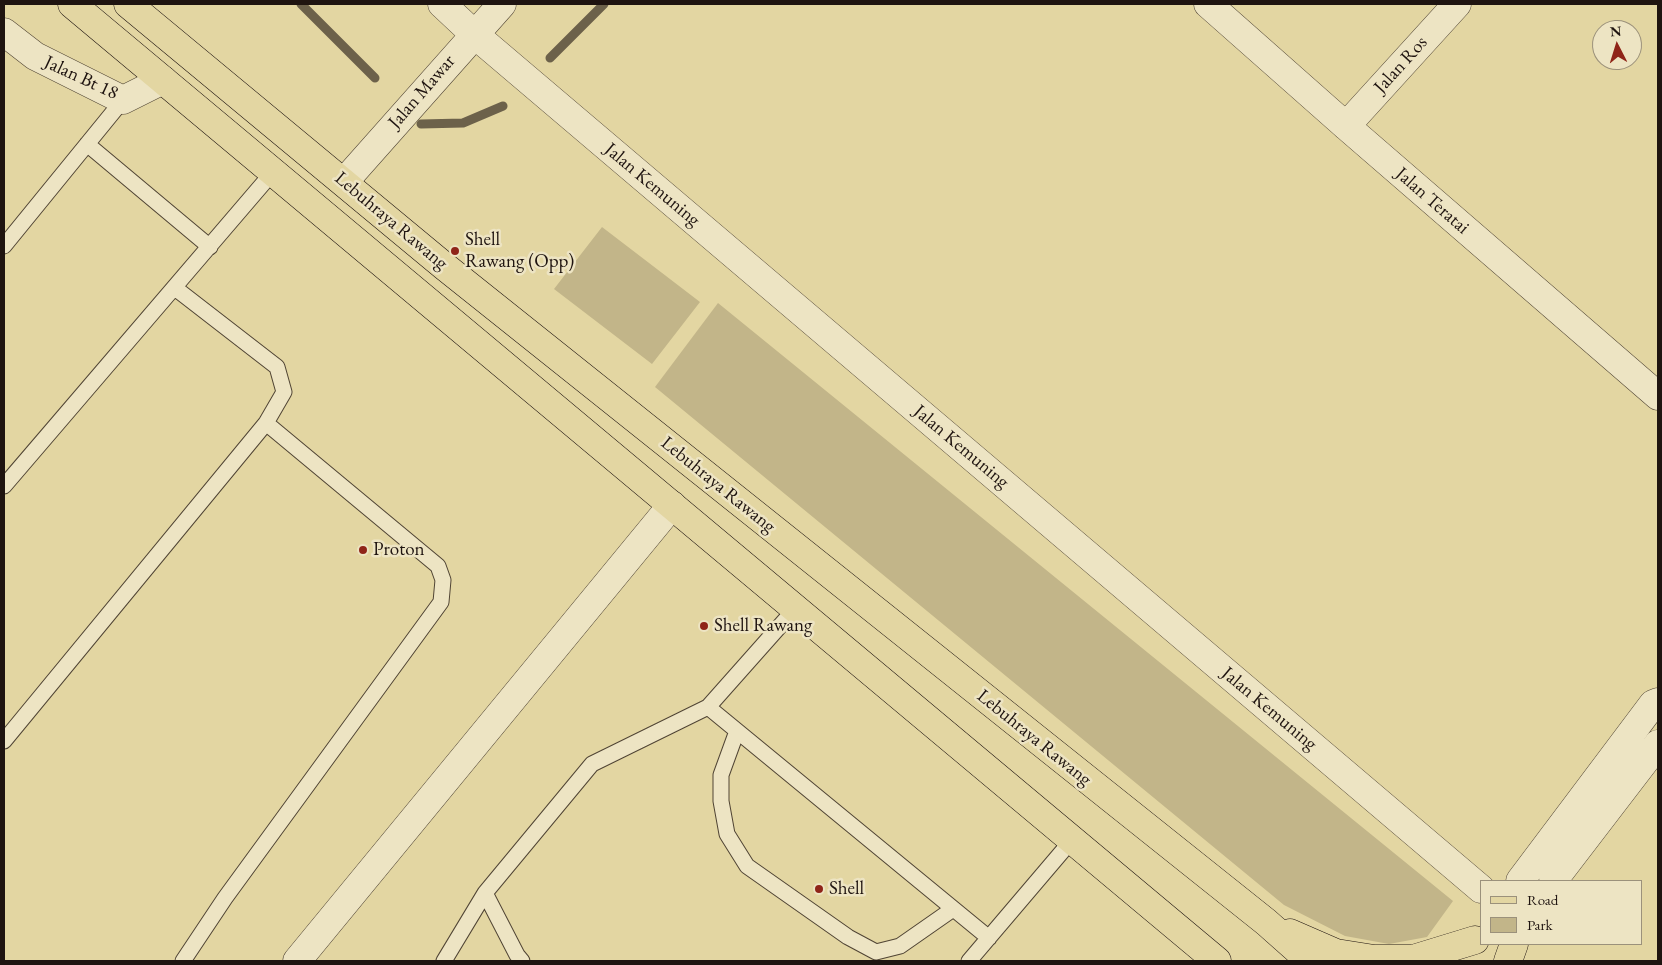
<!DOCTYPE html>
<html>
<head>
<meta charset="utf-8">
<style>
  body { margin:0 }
  #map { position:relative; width:1662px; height:965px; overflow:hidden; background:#e3d6a2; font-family:"EB Garamond",serif }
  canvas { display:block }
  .frame { position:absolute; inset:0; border:5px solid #1f1410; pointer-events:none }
  .legend { position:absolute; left:1480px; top:880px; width:162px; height:65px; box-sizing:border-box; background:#ede4c3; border:1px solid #9b917b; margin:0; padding:6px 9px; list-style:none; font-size:15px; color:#1f1410 }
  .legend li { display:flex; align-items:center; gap:10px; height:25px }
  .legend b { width:25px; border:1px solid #9b917b }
  .north { position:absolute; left:1592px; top:20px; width:50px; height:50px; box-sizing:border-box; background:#ede4c3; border:1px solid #9b917b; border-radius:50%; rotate:355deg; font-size:14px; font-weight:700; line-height:20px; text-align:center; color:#1f1410 }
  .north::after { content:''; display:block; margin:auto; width:18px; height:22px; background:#8f2418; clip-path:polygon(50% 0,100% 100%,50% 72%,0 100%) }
</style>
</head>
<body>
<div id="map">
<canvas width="1662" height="965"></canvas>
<div class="frame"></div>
<ul class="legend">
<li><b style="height:6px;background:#e3d6a2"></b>Road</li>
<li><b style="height:14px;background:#c2b589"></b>Park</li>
</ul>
<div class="north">N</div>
</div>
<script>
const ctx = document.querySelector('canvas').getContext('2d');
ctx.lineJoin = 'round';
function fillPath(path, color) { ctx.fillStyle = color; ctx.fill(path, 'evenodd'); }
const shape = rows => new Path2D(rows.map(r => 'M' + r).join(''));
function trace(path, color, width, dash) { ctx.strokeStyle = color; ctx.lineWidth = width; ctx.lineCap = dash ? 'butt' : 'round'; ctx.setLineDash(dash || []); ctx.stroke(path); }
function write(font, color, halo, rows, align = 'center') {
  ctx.font = font + ' "EB Garamond",serif'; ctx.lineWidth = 5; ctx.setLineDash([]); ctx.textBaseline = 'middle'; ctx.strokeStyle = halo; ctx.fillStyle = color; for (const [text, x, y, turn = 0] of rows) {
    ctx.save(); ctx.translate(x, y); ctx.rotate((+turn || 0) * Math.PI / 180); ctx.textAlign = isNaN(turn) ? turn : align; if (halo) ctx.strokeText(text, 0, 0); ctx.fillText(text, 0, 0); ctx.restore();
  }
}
const green = shape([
  [602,227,700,302,652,364,554,289],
  [718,303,1453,901,1427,937,1389,944,1345,936,1284,905,655,387]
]);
const stream = shape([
  [301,4,375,78],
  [550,58,604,4],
  [421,124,463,123,503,106]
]);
const service = shape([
  [87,144,210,247],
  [4,246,123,100],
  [4,486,273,172],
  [708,707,989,938],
  [737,731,721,775,721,801,727,834,747,866,848,937,876,952,900,946,953,909],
  [4,741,266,423,284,392,277,367,175,288],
  [183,961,225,898,441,602,443,580,438,566,266,423],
  [444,961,485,893],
  [522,961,517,955,485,893,592,764,708,707,795,609],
  [969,961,1072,840]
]);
const minor = shape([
  [442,4,474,34,1481,889],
  [1208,4,1346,126,1658,396],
  [4,32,35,56,123,100,163,80],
  [1346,126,1457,4],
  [344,182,502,4],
  [297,961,672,505]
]);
const tertiary = shape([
  [1520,881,1653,704,1658,702],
  [1553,881,1658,744]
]);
const primary = shape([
  [72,4,1217,961],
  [128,4,444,266,1266,922,1310,961],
  [1290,933,1336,953,1374,959,1413,959,1475,940],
  [1508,961,1514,944]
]);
const markers = [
  [455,251,5,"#8f2418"],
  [363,550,5,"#8f2418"],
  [704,626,5,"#8f2418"],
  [819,889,5,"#8f2418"]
];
const streetNames = [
  ["Jalan Ros",1401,65,-48],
  ["Jalan Bt 18",81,78,25],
  ["Jalan Mawar",422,92,-49],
  ["Jalan Kemuning",652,185,40],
  ["Jalan Teratai",1432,201,41],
  ["Lebuhraya Rawang",391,221,40],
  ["Jalan Kemuning",961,447,40],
  ["Lebuhraya Rawang",718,485,39],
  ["Jalan Kemuning",1269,709,40],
  ["Lebuhraya Rawang",1034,738,39]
];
const poiNames = [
  ["Shell",465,240],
  ["Rawang (Opp)",465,262],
  ["Proton",373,550],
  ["Shell Rawang",714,626],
  ["Shell",829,889]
];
fillPath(green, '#c2b589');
trace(stream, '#6c614a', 9);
trace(service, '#504434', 17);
trace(minor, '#504434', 29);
trace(tertiary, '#504434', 29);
trace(primary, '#1f1410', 29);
trace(service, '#ede4c3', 15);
trace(minor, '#ede4c3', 28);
trace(tertiary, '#ede4c3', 28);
trace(primary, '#e3d6a2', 28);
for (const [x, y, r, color] of markers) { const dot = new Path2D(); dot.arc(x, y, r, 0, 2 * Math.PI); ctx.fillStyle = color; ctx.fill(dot); trace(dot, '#ede4c3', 2); }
write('19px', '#1f1410', '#ede4c3', streetNames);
write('19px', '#1f1410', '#ede4c3', poiNames, 'left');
</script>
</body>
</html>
